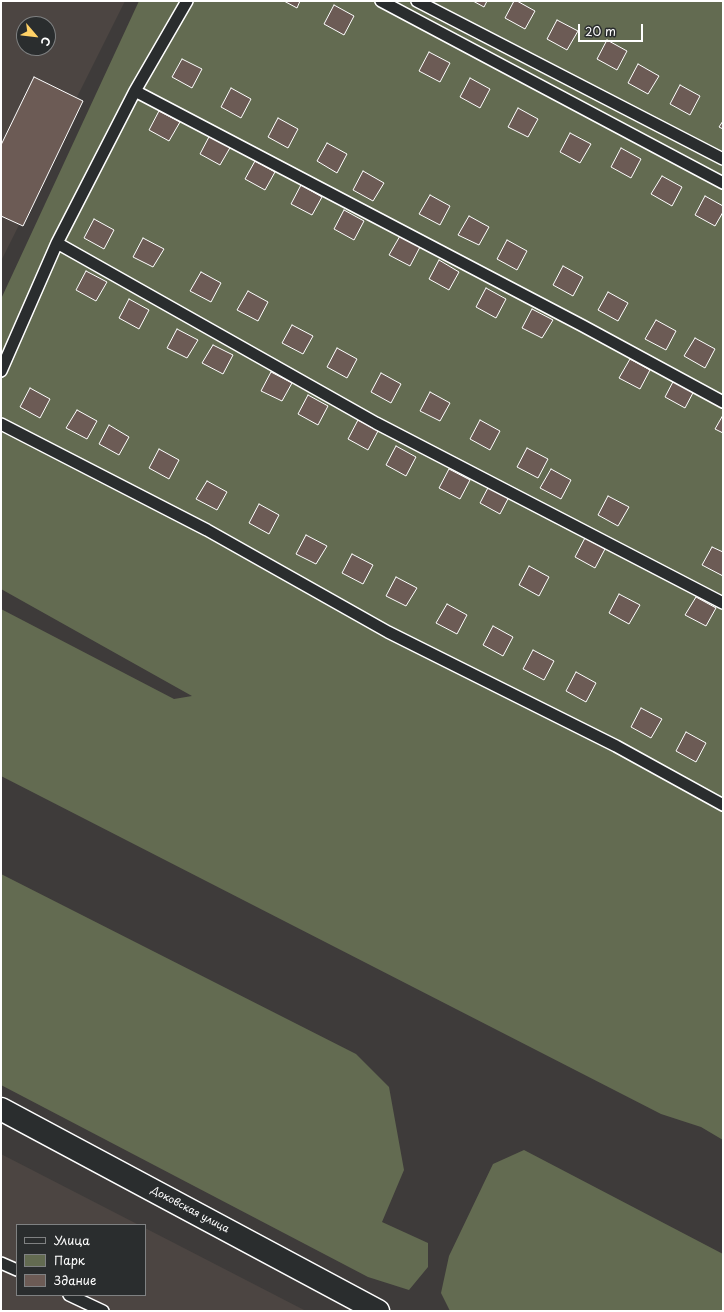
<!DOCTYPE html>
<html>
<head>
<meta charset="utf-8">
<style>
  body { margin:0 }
  #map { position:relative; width:724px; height:1312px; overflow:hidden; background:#3e3b3a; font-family:"Playpen Sans",sans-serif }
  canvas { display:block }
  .frame { position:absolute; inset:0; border:2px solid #fff; pointer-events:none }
  .legend { position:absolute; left:16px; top:1224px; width:130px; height:72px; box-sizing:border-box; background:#2a2d2e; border:1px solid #7f8182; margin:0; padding:5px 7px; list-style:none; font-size:12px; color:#fff }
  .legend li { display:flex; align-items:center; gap:8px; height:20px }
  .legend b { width:20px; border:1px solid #7f8182 }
  .north { position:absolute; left:16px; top:16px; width:40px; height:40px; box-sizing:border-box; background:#2a2d2e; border:1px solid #7f8182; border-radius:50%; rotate:118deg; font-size:11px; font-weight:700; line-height:16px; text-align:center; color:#fff }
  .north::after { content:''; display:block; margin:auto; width:14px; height:18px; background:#ffd166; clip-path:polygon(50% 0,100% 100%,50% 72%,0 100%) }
  .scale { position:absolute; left:578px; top:24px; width:65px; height:18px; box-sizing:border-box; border:2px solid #fff; border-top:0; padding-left:5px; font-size:12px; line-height:14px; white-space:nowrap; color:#fff; -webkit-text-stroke:3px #2a2d2e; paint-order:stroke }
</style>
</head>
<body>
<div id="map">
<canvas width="724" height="1312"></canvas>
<div class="frame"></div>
<ul class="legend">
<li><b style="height:5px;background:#2a2d2e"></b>Улица</li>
<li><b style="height:11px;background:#636b51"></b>Парк</li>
<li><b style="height:11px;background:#6c5b55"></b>Здание</li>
</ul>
<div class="north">С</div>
<div class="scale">20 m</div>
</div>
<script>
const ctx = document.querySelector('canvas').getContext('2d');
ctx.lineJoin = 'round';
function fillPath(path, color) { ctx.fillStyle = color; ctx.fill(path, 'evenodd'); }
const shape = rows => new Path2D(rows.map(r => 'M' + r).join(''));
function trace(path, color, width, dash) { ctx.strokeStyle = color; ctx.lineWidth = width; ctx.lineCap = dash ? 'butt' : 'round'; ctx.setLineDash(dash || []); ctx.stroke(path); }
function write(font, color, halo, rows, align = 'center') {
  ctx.font = font + ' "Playpen Sans",sans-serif'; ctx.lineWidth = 3.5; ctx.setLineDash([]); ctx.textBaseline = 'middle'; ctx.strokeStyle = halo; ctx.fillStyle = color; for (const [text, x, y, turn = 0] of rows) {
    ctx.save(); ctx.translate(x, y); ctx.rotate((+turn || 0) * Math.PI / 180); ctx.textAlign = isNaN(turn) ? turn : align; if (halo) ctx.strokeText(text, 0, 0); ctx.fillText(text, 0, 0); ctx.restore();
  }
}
const built = shape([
  [1,1,125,1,77,97,83,101,23,226,19,225,1,261],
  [24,24,48,24,48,48,24,48],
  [1,1154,139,1225,17,1225,17,1295,145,1295,145,1228,306,1311,1,1311]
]);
const green = shape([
  [139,1,723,1,723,1140,701,1127,661,1114,1,776,1,609,174,699,192,696,1,589,1,299],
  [1,874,356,1054,389,1087,404,1170,382,1222,428,1243,428,1267,409,1290,368,1277,1,1085],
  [524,1150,723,1254,723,1311,450,1311,441,1293,449,1256,493,1164]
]);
const building = shape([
  [284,1,300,1,297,8,284,1],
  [473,1,487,1,484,7,473,1],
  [514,1,517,1,535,11,525,29,505,18,514,1],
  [334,5,354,16,344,35,324,24,334,5],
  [557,20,578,31,567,50,547,39,557,20],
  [607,40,627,51,617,70,597,59,607,40],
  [429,52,450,63,440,82,419,71,429,52],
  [182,59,202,69,192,88,172,77,182,59],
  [638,64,659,76,648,94,628,83,638,64],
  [34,77,83,101,23,226,1,216,1,145,34,77],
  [470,78,490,89,480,108,460,97,470,78],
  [680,85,700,96,690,115,670,104,680,85],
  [231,88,251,99,241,118,221,107,231,88],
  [518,108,538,119,528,137,508,127,518,108],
  [159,111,180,122,169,141,149,130,159,111],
  [278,118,298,129,288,148,268,137,278,118],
  [723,121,723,129,719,127,723,121],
  [570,133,591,144,580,163,560,152,570,133],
  [210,135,231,146,220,165,200,154,210,135],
  [327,143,347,154,337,173,317,161,327,143],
  [621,148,641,159,631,178,611,167,621,148],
  [255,161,275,172,265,190,245,179,255,161],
  [363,171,384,183,373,201,353,190,363,171],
  [662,176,682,187,672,206,651,194,662,176],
  [301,185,322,197,312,215,291,204,301,185],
  [430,195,450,206,440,225,419,214,430,195],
  [705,196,723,206,723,212,715,226,695,215,705,196],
  [344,210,364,221,354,240,334,229,344,210],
  [469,216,489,227,479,245,458,235,469,216],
  [94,219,114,230,104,249,84,238,94,219],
  [400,236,420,247,410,266,389,255,400,236],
  [143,238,164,249,153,267,133,257,143,238],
  [507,240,527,251,517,270,497,259,507,240],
  [439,260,459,272,449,290,429,279,439,260],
  [563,266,583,277,573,296,553,285,563,266],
  [86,271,107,282,96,301,76,290,86,271],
  [201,272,221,283,211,302,190,291,201,272],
  [486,288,506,299,496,318,476,307,486,288],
  [248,291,268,302,258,321,237,310,248,291],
  [608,292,628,303,618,321,598,310,608,292],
  [129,299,149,310,139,329,119,318,129,299],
  [532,309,553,320,542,338,522,328,532,309],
  [656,320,676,331,666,350,645,339,656,320],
  [292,325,313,336,303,354,282,343,292,325],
  [177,329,198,340,187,358,167,348,177,329],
  [695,338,715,349,705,368,684,356,695,338],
  [213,345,233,355,223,374,202,363,213,345],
  [337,348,357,359,347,378,327,367,337,348],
  [630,359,650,370,640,389,619,378,630,359],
  [271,372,292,383,282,401,261,391,271,372],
  [381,373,401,384,391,403,371,392,381,373],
  [675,378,695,389,685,408,665,397,675,378],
  [30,388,50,399,40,418,20,407,30,388],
  [430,392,450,403,440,421,420,411,430,392],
  [308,395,328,406,318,425,298,414,308,395],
  [77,410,97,421,87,439,66,428,77,410],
  [723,415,723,433,715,429,723,415],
  [358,420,378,431,368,450,348,439,358,420],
  [480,420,500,431,490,450,470,439,480,420],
  [109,425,129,437,119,455,99,444,109,425],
  [396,446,416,457,406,476,386,465,396,446],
  [527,448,548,459,538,478,517,467,527,448],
  [159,449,179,460,169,479,149,468,159,449],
  [449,469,470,480,460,499,439,488,449,469],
  [551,469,571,480,561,499,540,488,551,469],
  [207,481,227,492,217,510,196,499,207,481],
  [490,484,510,495,500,514,480,503,490,484],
  [608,496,629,507,618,526,598,515,608,496],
  [259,504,279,515,269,534,249,523,259,504],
  [306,535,327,546,316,564,296,554,306,535],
  [585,538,605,549,595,568,575,557,585,538],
  [712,547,723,552,723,576,702,565,712,547],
  [352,554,373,565,363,584,342,573,352,554],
  [529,566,549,577,539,596,519,585,529,566],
  [396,577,417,588,406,606,386,596,396,577],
  [619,594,640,605,629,624,609,613,619,594],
  [696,597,716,608,706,626,685,615,696,597],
  [447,604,467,615,457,634,436,623,447,604],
  [493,626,513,637,503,656,483,645,493,626],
  [533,650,554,661,544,680,523,669,533,650],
  [576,672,596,683,586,702,566,691,576,672],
  [641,708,662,719,651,738,631,727,641,708],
  [686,732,706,743,696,762,676,751,686,732]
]);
const service = shape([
  [381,1,723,183],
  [417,1,723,159],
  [135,91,583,326,723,402],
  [57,243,376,423,723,603],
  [1,371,57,243,135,91,187,1],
  [1,424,207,530,388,632,616,746,723,805],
  [1,1263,17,1270],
  [69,1295,103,1311]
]);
const secondary = shape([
  [1,1109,378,1311]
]);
const streetNames = [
  ["Доковская улица",190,1210,28]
];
fillPath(built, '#4c4542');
fillPath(green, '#636b51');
fillPath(building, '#6c5b55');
trace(building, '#fff', 1);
trace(service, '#fff', 14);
trace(secondary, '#fff', 25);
trace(service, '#2a2d2e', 11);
trace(secondary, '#2a2d2e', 22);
write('10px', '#fff', '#2a2d2e', streetNames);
</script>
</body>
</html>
